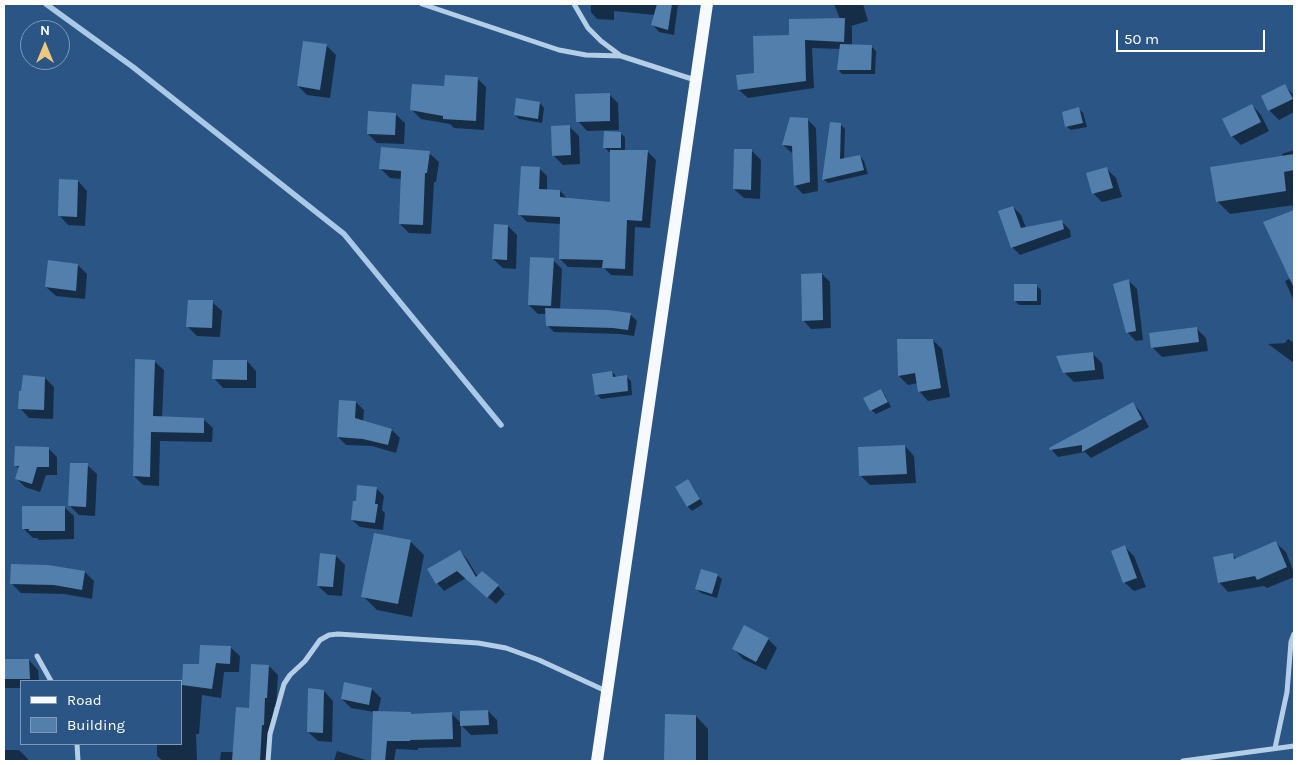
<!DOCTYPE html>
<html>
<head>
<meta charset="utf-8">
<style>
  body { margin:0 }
  #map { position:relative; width:1298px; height:765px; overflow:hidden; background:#2a5585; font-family:Karla,sans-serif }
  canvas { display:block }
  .frame { position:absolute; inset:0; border:5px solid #fff; pointer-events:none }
  .legend { position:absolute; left:20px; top:680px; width:162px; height:65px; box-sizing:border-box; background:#2a5585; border:1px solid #7f99b6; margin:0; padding:6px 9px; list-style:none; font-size:15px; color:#fff }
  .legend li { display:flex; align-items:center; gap:10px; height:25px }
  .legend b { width:25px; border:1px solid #7f99b6 }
  .north { position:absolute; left:20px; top:20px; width:50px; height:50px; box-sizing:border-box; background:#2a5585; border:1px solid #7f99b6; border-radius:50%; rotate:0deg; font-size:14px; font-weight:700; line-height:20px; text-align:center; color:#fff }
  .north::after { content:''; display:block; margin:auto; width:18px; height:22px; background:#edc97d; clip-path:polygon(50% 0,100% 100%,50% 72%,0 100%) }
  .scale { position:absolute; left:1116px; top:30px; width:149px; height:22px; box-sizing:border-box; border:2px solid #fff; border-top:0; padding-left:6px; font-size:15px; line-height:18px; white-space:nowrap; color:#fff; -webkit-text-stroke:4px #2a5585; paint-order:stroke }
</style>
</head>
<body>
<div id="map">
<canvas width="1298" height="765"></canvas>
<div class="frame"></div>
<ul class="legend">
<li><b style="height:6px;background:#f6fafe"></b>Road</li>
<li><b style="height:14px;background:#537fac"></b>Building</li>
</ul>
<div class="north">N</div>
<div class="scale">50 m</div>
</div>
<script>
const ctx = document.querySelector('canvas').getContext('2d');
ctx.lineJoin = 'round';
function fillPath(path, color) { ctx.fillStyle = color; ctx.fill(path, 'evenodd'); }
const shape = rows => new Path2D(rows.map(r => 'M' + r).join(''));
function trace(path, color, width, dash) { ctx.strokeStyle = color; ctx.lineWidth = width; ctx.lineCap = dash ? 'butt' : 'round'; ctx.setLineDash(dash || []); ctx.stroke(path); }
const shadow = shape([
  [591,4,678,4,674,35,659,32,653,25,655,15,614,11,614,20,597,19,591,12],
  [834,4,863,4,868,21,851,26,852,27,852,45,871,46,876,51,875,74,842,74,838,69,841,49,812,48,814,88,748,98,739,90,738,76,755,74,790,36,840,19],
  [326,45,336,55,330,98,307,95,298,86],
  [477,78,486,87,484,130,454,128,450,124,421,119,412,110,446,87],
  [1285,86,1294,95,1294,112,1279,120,1269,110],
  [609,94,618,103,619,130,587,131,578,121],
  [540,103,544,108,542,123,519,119,515,115],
  [1252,105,1261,115,1269,131,1241,145,1232,136],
  [1079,109,1083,113,1087,127,1071,130,1066,126],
  [395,114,405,123,404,144,377,143,368,134],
  [807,119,816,128,818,191,803,194,795,186,794,153,792,153,783,145],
  [840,124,845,129,844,160,860,156,864,161,868,174,828,183,823,179],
  [569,126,579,136,580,164,563,165,553,155],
  [620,133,625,137,625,151,648,152,656,160,650,228,635,227,633,276,611,275,604,268,568,267,560,259,561,224,527,222,519,214,539,168,547,176,547,191,560,191,568,199,611,203,612,152,609,152,604,147],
  [1294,150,1294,205,1230,214,1217,201,1283,157,1282,154],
  [752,151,761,160,760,199,744,198,734,189],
  [429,153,439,162,436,182,434,182,431,234,409,233,400,224,402,179,390,178,380,168],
  [1107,169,1116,178,1122,197,1102,202,1093,193],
  [78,181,87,191,85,226,68,225,59,215],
  [1013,207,1021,215,1026,228,1062,222,1070,230,1071,237,1020,255,1012,247],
  [1294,211,1294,266,1291,268,1290,213],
  [508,226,517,235,516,269,503,268,493,259],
  [553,260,562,269,560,310,630,314,637,321,634,336,620,334,554,332,547,325,547,314,538,314,529,305],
  [78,265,87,274,85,299,56,296,46,287],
  [822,274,830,282,831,328,811,329,803,320],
  [1294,277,1294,301,1285,281],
  [1129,281,1137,289,1143,340,1136,341,1128,333],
  [1036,285,1041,290,1041,305,1019,305,1015,301],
  [212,302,222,311,220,337,197,336,188,327],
  [1196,328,1206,338,1208,351,1162,357,1152,347],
  [1288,339,1294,343,1294,363,1268,344,1285,343],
  [898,340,933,340,942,349,950,397,928,401,919,391,918,383,908,385,899,376],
  [1093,354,1102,363,1104,379,1074,382,1064,372],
  [154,361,164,370,162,418,203,419,213,428,212,442,160,441,159,486,143,485,134,476],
  [247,361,256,371,256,388,223,388,214,378],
  [612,372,617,377,626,376,631,381,632,395,601,399,597,394],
  [45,378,54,387,53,419,29,418,20,408],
  [881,390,885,395,891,407,876,414,871,410],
  [356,402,364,410,363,422,392,430,400,438,396,453,372,446,346,445,338,437],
  [1132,403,1140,411,1149,427,1091,458,1085,452,1058,457,1051,449],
  [905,446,914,456,916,483,870,485,861,476],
  [48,448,57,457,57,475,46,475,40,492,25,487,17,479,20,470,16,466],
  [87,465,97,474,95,516,79,515,70,506],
  [692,485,703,504,692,511,688,507],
  [376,488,384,496,382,510,385,513,383,530,360,527,352,520],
  [64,507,74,516,74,539,39,540,37,538,33,538,23,528],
  [410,541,424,555,412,617,377,610,363,596],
  [1276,543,1286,552,1294,573,1294,577,1267,588,1264,586,1228,592,1219,582,1232,555,1237,559],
  [1125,547,1134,556,1146,587,1134,591,1124,582],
  [460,551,467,559,478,577,498,586,505,594,496,604,466,578,444,591,437,583],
  [336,556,345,565,342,596,328,595,318,586],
  [85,572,94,581,92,599,64,594,21,593,12,584],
  [717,575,722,579,717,598,701,593,697,589],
  [768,639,777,648,766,670,743,659,734,649],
  [230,647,240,656,239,672,224,672,221,698,202,695,199,734,196,734,197,761,163,761,157,756,157,744,181,744,181,681,163,680,183,681,200,666],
  [4,660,29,660,38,670,39,681,21,681,21,688,4,688],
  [269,666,278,675,276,707,274,707,269,761,220,761,221,752,234,752,250,709],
  [345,683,372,689,381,698,378,712,410,713,412,715,452,714,461,723,488,711,497,720,498,734,471,735,461,725,461,747,418,748,418,750,396,749,394,761,372,761,374,712,351,708,342,699],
  [324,691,333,701,332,742,318,741,308,732],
  [666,716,696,716,708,729,708,761,666,761],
  [4,750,19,750,28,759,28,761,4,761],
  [337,751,369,761,334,761]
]);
const stream = shape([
  [46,4,133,67,344,234,501,425]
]);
const building = shape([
  [657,4,672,4,668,30,651,25],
  [845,18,844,42,805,40,806,81,738,90,736,75,754,73,753,36,789,35,789,19],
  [303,41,327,44,320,90,297,86],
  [840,44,872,45,871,70,837,70],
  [445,75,478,77,476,121,443,119,443,116,410,110,412,84,444,86],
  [1285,84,1293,99,1268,111,1261,96],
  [610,93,610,121,576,122,575,94],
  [516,98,540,102,538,119,514,115],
  [1252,104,1261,122,1231,137,1222,119],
  [1079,107,1083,123,1065,127,1062,112],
  [368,111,396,113,395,135,367,134],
  [790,117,808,118,810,182,794,186,792,146,782,145],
  [830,122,841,123,840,159,860,155,864,170,822,180],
  [570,125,571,155,552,156,551,126],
  [604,131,621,132,621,148,603,148],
  [381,147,430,151,427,173,425,173,423,225,399,224,401,171,379,169],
  [734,149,752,149,751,190,733,189],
  [610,150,648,150,642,221,627,220,625,269,602,268,603,260,559,259,560,217,518,215,521,166,540,167,539,189,560,190,560,197,610,202],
  [1294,154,1294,170,1284,172,1286,191,1216,202,1210,167],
  [1107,167,1113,188,1092,194,1086,173],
  [59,179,78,180,77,217,58,216],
  [1013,206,1021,228,1062,220,1064,229,1011,248,998,211],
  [1294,210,1294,288,1263,222],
  [494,224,508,225,507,260,492,259],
  [530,257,554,258,551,306,528,305],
  [48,260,78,264,76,291,45,287],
  [822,273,823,320,802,321,801,274],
  [1129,279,1136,331,1126,333,1113,284],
  [1014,284,1037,284,1037,301,1014,301],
  [188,300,213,300,212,328,186,327],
  [545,308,608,310,631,313,628,330,613,328,546,326],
  [1197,327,1199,342,1151,348,1149,333],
  [897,339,933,339,941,388,918,392,915,373,898,376],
  [1093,352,1095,370,1063,373,1056,356],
  [135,359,155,360,153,416,204,418,204,433,151,432,150,477,133,476],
  [213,360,247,360,247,380,212,379],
  [612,371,613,377,627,375,628,391,595,395,592,374],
  [23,375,45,377,44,410,18,409,19,391,21,391],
  [881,389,888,402,870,411,863,398],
  [339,400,356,401,355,418,392,429,388,445,363,439,337,437],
  [1133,402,1142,419,1082,452,1082,445,1050,450,1049,448],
  [905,445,907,474,859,476,858,447],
  [15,446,49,447,49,467,37,467,32,484,15,479,19,466,14,466],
  [70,463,88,463,86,507,68,506],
  [688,479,700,499,687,507,675,487],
  [357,485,377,487,375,504,378,504,375,523,351,520,353,501,356,501],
  [22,506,65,506,65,531,29,531,29,529,22,529],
  [374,533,411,540,398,604,361,597],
  [1276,541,1287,567,1257,580,1255,576,1218,583,1213,557,1233,553,1234,559],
  [1125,545,1137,578,1123,583,1111,551],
  [460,550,476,577,482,571,499,585,487,598,457,571,436,584,427,569],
  [320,553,336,555,333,587,317,586],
  [11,564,48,565,85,571,82,590,54,585,10,584],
  [701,569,718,574,712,594,695,589],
  [744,625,769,638,756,662,732,649],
  [200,645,231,646,230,664,216,663,212,689,182,685,183,664,199,664],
  [4,659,29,659,30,679,4,679],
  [251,664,269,665,267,698,265,698,264,725,262,725,260,761,232,761,236,707,249,708],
  [344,682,372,688,369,705,341,699],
  [308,688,324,690,323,733,307,732],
  [488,710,489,725,460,726,460,711],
  [373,711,411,712,411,714,452,712,453,739,410,740,410,741,387,741,385,761,371,761],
  [665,714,696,715,696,761,664,761]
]);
const minor = shape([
  [422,4,559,50,586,55,621,56],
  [574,4,588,28,601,41,621,56,695,80],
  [37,656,51,681],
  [77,744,78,761],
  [1275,748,1287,692,1291,642,1294,634],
  [268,761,270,734,284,684,290,675,305,661,320,640,329,635,338,634,478,643,506,648,539,660,606,691],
  [1183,761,1294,746]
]);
const primary = shape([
  [597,761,707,4]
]);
fillPath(shadow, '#0007');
trace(stream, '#aac9e7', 5.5);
fillPath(building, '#537fac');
trace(minor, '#b5cee7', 5);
trace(primary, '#f6fafe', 12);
</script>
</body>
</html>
